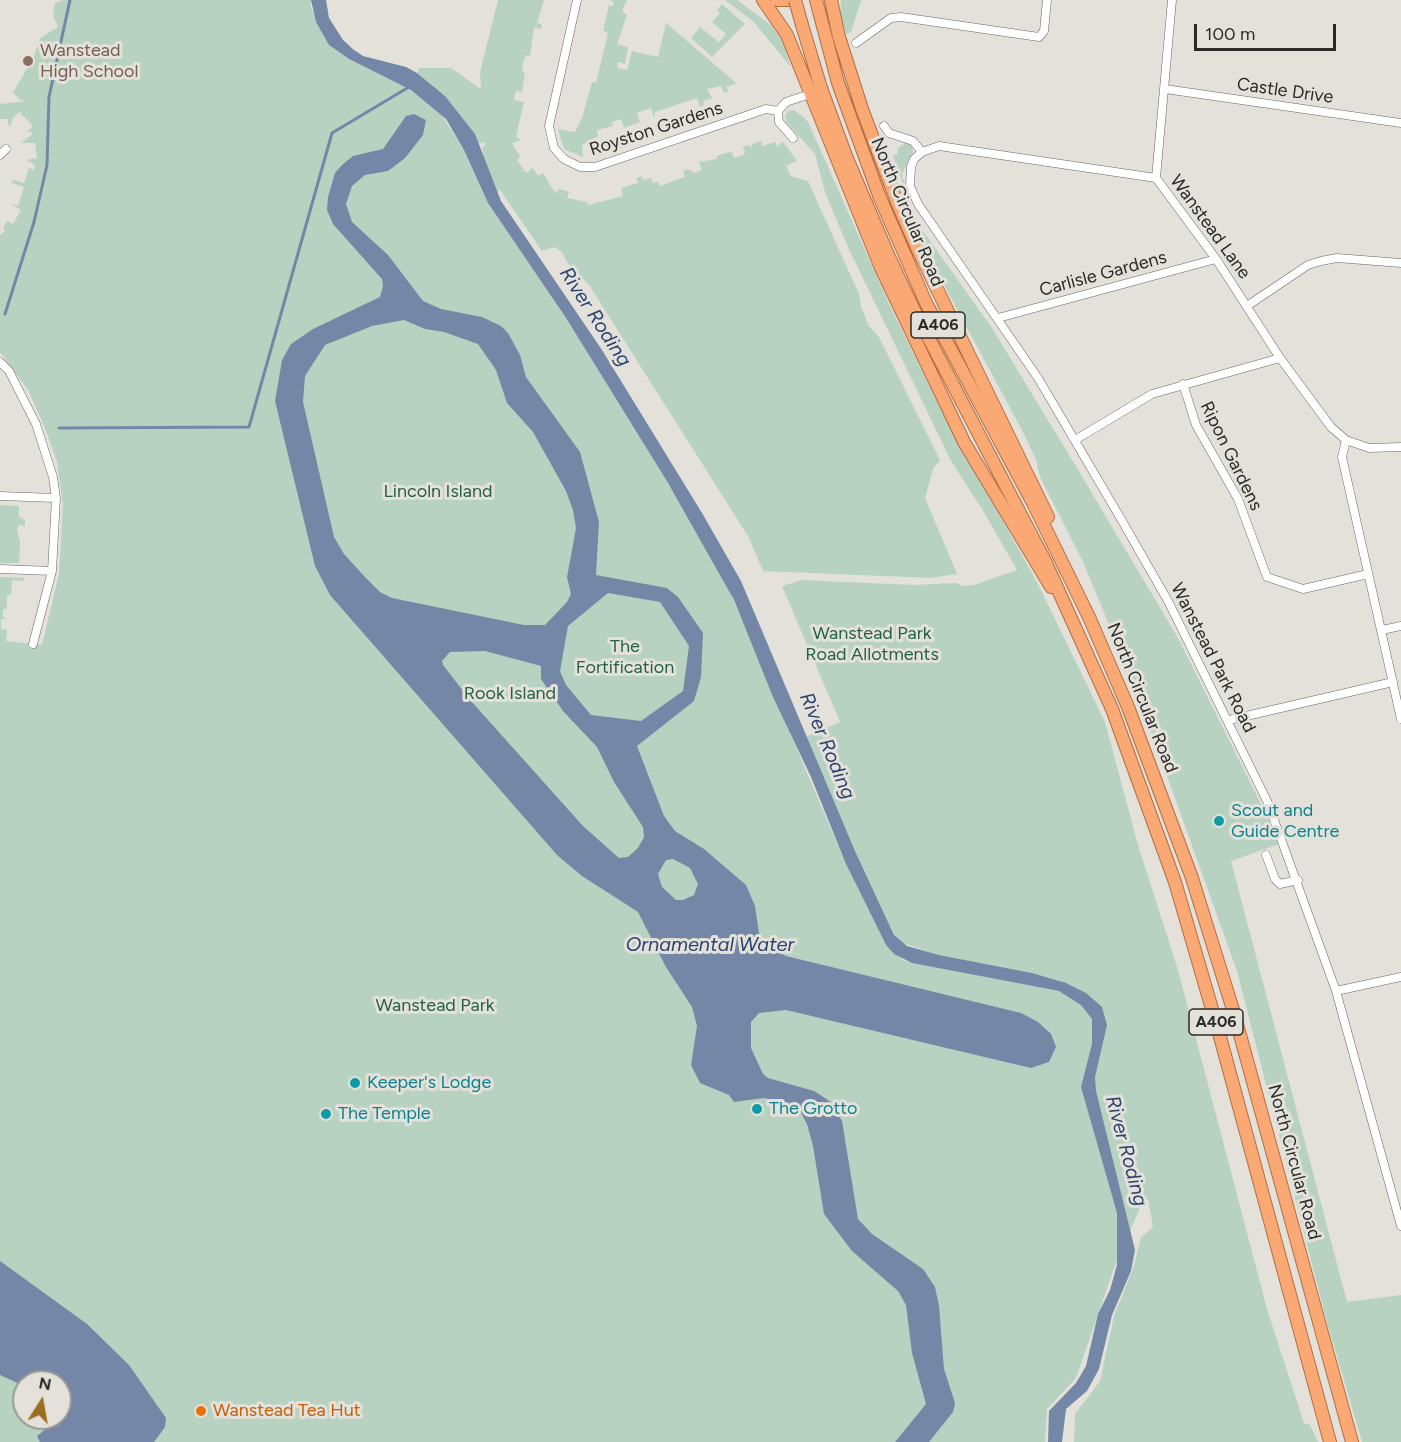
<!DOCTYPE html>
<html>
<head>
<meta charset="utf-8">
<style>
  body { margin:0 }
  #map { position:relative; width:1401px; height:1442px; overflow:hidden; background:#e3e1da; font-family:Figtree,sans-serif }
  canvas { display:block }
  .north { position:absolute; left:12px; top:1370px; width:60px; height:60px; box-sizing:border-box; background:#e3e1da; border:2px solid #999892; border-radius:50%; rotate:11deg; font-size:16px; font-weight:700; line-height:24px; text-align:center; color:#2b2a27 }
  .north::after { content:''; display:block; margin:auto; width:21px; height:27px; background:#9a6d1c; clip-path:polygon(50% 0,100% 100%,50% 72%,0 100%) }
  .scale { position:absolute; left:1194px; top:24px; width:142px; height:27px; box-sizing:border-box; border:3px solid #2b2a27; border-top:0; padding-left:8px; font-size:18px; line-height:21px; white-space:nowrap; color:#2b2a27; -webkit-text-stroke:4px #e3e1da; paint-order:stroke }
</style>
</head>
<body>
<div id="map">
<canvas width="1401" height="1442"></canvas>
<div class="north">N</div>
<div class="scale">100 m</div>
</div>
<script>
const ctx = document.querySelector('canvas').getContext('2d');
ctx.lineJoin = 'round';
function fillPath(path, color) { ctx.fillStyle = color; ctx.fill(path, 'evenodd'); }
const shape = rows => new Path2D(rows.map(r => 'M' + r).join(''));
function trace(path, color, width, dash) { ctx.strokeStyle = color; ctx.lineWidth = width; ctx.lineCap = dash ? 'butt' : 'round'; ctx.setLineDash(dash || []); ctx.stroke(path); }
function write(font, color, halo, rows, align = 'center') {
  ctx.font = font + ' Figtree,sans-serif'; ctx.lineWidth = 6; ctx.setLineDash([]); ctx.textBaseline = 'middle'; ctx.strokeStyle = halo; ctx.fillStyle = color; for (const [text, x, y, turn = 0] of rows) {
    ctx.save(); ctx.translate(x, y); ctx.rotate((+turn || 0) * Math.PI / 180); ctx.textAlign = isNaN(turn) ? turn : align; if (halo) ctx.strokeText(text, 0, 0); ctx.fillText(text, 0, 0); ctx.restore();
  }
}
const green = shape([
  [64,0,311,0,311,8,329,45,349,59,411,90,439,111,464,150,488,203,566,318,692,522,726,583,846,864,886,945,903,960,912,963,1059,991,1032,973,939,955,900,942,894,935,855,851,806,737,840,722,782,586,802,580,914,585,956,583,963,586,974,585,1017,570,982,509,951,461,847,245,825,192,815,154,786,122,785,116,788,111,794,110,801,115,808,122,890,306,941,410,1038,584,1105,722,1138,845,1178,970,1267,1309,1304,1423,1310,1425,1318,1442,1074,1442,1075,1414,1100,1381,1114,1316,1134,1266,1141,1237,1153,1227,1148,1199,1142,1203,1113,1271,1076,1378,1047,1409,1045,1442,0,1442,0,577,24,578,24,581,12,580,11,595,7,595,7,609,3,609,3,617,7,619,1,619,1,629,7,630,6,641,42,645,59,574,63,504,57,462,45,428,28,390,0,352,0,235,5,231,3,228,7,221,13,224,21,210,9,203,18,206,24,187,12,183,13,180,24,183,29,168,34,170,35,165,26,160,37,158,35,143,21,143,33,134,30,131,25,134,33,126,19,112,12,119,11,125,8,125,8,119,0,119,0,104,26,101,19,99,13,92,33,59,40,38,58,27,53,16,55,3],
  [24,1382,60,1382,60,1418,24,1418],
  [498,0,544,0,537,23,542,24,541,29,534,27,530,56,526,55,523,63,522,72,525,73,522,92,516,91,514,100,524,102,516,137,521,140,512,143,520,157,517,160,526,173,533,168,538,176,543,173,555,193,559,189,569,192,567,198,587,202,588,205,623,196,621,188,638,183,636,178,642,176,643,180,651,178,653,183,658,182,660,186,685,177,683,171,688,169,694,173,702,170,699,162,717,159,717,156,725,153,732,152,734,158,745,154,743,147,749,145,751,149,752,144,761,141,763,146,775,142,777,146,783,142,797,161,786,166,791,176,808,181,859,294,861,307,869,326,879,337,940,460,933,469,925,498,957,574,931,578,763,571,748,536,589,285,569,265,561,251,555,247,542,251,500,190,497,192,484,160,482,147,485,146,485,142,478,144,474,134,445,96,417,73,419,68,451,68,481,89,480,72],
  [610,0,627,0,623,8,623,12,627,15,617,44,628,47,625,64,618,62,617,68,627,70,632,51,658,57,666,23,736,83,727,87,728,92,724,93,721,86,707,89,712,98,703,101,704,105,700,107,697,98,655,112,654,118,651,108,637,113,640,122,624,128,621,119,612,122,613,126,597,130,598,136,582,145,583,157,564,149,558,129,575,132,582,118,592,82,596,83,606,42,608,33,603,31,609,5,613,6,614,2],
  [725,0,737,0,771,25,784,44,790,66,753,21],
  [841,0,861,0,851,32,846,34,840,14],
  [722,4,745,24,712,57,691,38,700,27,719,42,726,34,712,22,720,13,717,10],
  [907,142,911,144,913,151,902,174,907,194,893,156,898,153,898,148],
  [908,210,992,328,1074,463,1178,638,1273,828,1279,844,1231,861,1347,1302,1401,1295,1401,1442,1362,1442,1325,1315,1237,971,1134,684,1083,562,1040,477,1036,460,1023,432,931,261],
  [0,505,19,506,19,517,25,520,25,526,19,525,17,529,20,542,19,563,0,563]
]);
const water = shape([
  [311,0,326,0,329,18,343,40,354,50,363,56,406,67,417,73,445,96,475,134,501,201,602,350,702,513,741,581,855,851,894,935,907,946,939,955,1032,973,1066,983,1086,993,1102,1007,1107,1025,1095,1077,1096,1091,1135,1250,1131,1271,1112,1315,1099,1369,1087,1391,1066,1409,1062,1442,1048,1442,1049,1411,1076,1383,1086,1366,1098,1314,1110,1290,1117,1265,1117,1213,1081,1087,1092,1044,1092,1019,1081,1005,1059,991,912,963,894,954,886,945,846,864,811,777,773,697,734,600,668,483,566,318,488,203,464,150,446,119,411,90,349,59,329,45,316,22],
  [414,114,426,120,423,135,405,158,388,171,365,175,352,186,346,204,352,222,388,255,423,301,441,309,482,317,501,326,508,333,520,355,526,377,580,452,599,522,596,575,667,588,678,597,703,633,701,677,694,701,637,746,664,816,675,831,704,849,746,885,755,906,759,933,766,945,786,956,1021,1013,1038,1022,1051,1034,1056,1047,1049,1062,1031,1068,786,1010,759,1013,751,1022,751,1048,763,1074,768,1078,814,1091,831,1102,842,1121,858,1219,872,1234,923,1269,935,1287,939,1306,944,1369,955,1403,953,1412,929,1442,895,1442,926,1404,912,1353,906,1305,898,1291,852,1251,824,1214,813,1146,807,1124,801,1113,792,1106,764,1098,734,1102,729,1095,700,1083,691,1065,697,1026,692,1007,666,967,638,912,582,876,557,855,330,595,315,566,275,401,282,360,291,344,313,329,380,297,383,286,382,279,333,224,327,210,328,197,335,173,342,165,353,156,383,149,406,116],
  [404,320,425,329,444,332,478,344,496,370,507,403,533,432,566,491,573,510,576,528,567,577,571,594,567,602,545,625,524,625,392,598,380,592,365,577,344,554,334,537,303,402,305,376,325,345,372,326],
  [608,593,660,602,689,646,683,691,641,721,591,715,566,685,560,671,568,626],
  [485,651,541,666,541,679,563,711,597,747,614,782,643,827,644,837,638,848,628,857,619,858,583,826,471,701,443,665,442,661,450,652],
  [673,859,690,868,698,884,694,895,683,900,676,900,662,887,658,874,666,860],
  [0,1261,87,1324,129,1365,166,1418,165,1427,154,1442,40,1442,37,1436,47,1428,44,1418,60,1418,60,1382,24,1382,24,1386,0,1375]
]);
const stream = shape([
  [5,314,34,222,47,165,49,97,70,0],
  [59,428,249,427,332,133,409,87]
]);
const minor = shape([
  [577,0,549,126,554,148,564,159,580,167,595,167,766,109,778,111],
  [856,43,891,18,901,17,1039,37,1044,31,1047,0],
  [1165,89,1401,123],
  [778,111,786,102,810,94],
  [778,111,779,122,793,138],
  [884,126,889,133,913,141,922,152],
  [0,155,6,149],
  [1156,178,1172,0],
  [1247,306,1308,265,1321,261,1337,258,1401,263],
  [998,318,1216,259],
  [0,362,9,371,36,424,53,477,56,498,52,571,33,644],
  [1183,384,1196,425,1238,499,1267,577,1303,589,1368,574],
  [1075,440,1152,394,1280,358],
  [1346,440,1342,457,1401,719],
  [1401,447,1369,448,1346,440,1331,427,1280,358,1216,259,1156,178,939,146,922,152,914,159,911,167,910,186,918,204,1038,378,1121,519,1168,601,1268,803,1336,991,1401,1226],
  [0,496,56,498],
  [0,569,52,571],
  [1382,630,1401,626],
  [1229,720,1393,682],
  [1266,855,1275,879,1280,884,1298,880],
  [1336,991,1401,977]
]);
const trunk = shape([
  [763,0,787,35,881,268,964,442,1051,587],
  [777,0,795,0],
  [816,0,838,83,880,198,926,303,1034,505,1089,617,1128,707,1192,878,1234,1013,1352,1442],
  [831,0,839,37,862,109,897,202,918,250,1048,517],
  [802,25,821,88,846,156,889,257,913,308,1045,561,1112,709,1175,882,1219,1033,1330,1442]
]);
const trunkBridge = shape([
  [795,0,802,25]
]);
const markers = [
  [28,61,6,"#8d6e63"],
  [1219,821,6,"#0f9aa8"],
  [355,1083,6,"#0f9aa8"],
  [757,1109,6,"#0f9aa8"],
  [326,1114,6,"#0f9aa8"],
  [201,1411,6,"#e8710a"]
];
const shields = [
  [938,325,54],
  [1216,1022,54]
];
const shieldNames = [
  ["A406",938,325],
  ["A406",1216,1022]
];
const educationNames = [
  ["Wanstead",40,51],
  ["High School",40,72]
];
const streetNames = [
  ["Castle Drive",1285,91,8],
  ["Royston Gardens",656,129,-18],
  ["North Circular Road",907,212,67],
  ["Wanstead Lane",1210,227,54],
  ["Carlisle Gardens",1103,274,-15],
  ["Ripon Gardens",1231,456,64],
  ["Wanstead Park Road",1213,658,63],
  ["North Circular Road",1142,698,68],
  ["North Circular Road",1294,1162,75]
];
const parkNames = [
  ["Lincoln Island",438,492],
  ["Wanstead Park",872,634],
  ["Road Allotments",872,655],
  ["The",625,647],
  ["Fortification",625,668],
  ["Rook Island",510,694],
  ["Wanstead Park",435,1006]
];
const cultureNames = [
  ["Scout and",1231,811],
  ["Guide Centre",1231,832],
  ["Keeper's Lodge",367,1083],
  ["The Grotto",769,1109],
  ["The Temple",338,1114]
];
const foodNames = [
  ["Wanstead Tea Hut",213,1411]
];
const waterNames = [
  ["River Roding",595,317,57],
  ["River Roding",827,746,67],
  ["Ornamental Water",710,945],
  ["River Roding",1126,1151,75]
];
fillPath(green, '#b8d2c2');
fillPath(water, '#7587a6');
trace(stream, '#7587a6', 3);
trace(minor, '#686660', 9);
trace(trunk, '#b16e43', 14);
trace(minor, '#fff', 8);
trace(trunk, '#faa874', 12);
trace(trunkBridge, '#b16e43', 14, []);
trace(trunkBridge, '#faa874', 12);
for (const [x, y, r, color] of markers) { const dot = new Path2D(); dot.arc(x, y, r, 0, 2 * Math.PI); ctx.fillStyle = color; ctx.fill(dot); trace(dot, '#e3e1da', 2); }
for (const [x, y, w] of shields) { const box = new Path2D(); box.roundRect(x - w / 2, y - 13, w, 26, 4.5); ctx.fillStyle = '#e3e1da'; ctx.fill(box); trace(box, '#2b2a27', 1.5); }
write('bold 16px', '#2b2a27', null, shieldNames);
write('18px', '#785e54', '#e3e1da', educationNames, 'left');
write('18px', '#2b2a27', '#e3e1da', streetNames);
write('18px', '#246243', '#e3e1da', parkNames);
write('18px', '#0d838f', '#e3e1da', cultureNames, 'left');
write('18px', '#c56008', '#e3e1da', foodNames, 'left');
write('italic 20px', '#2b436f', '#e3e1da', waterNames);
</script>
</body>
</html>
